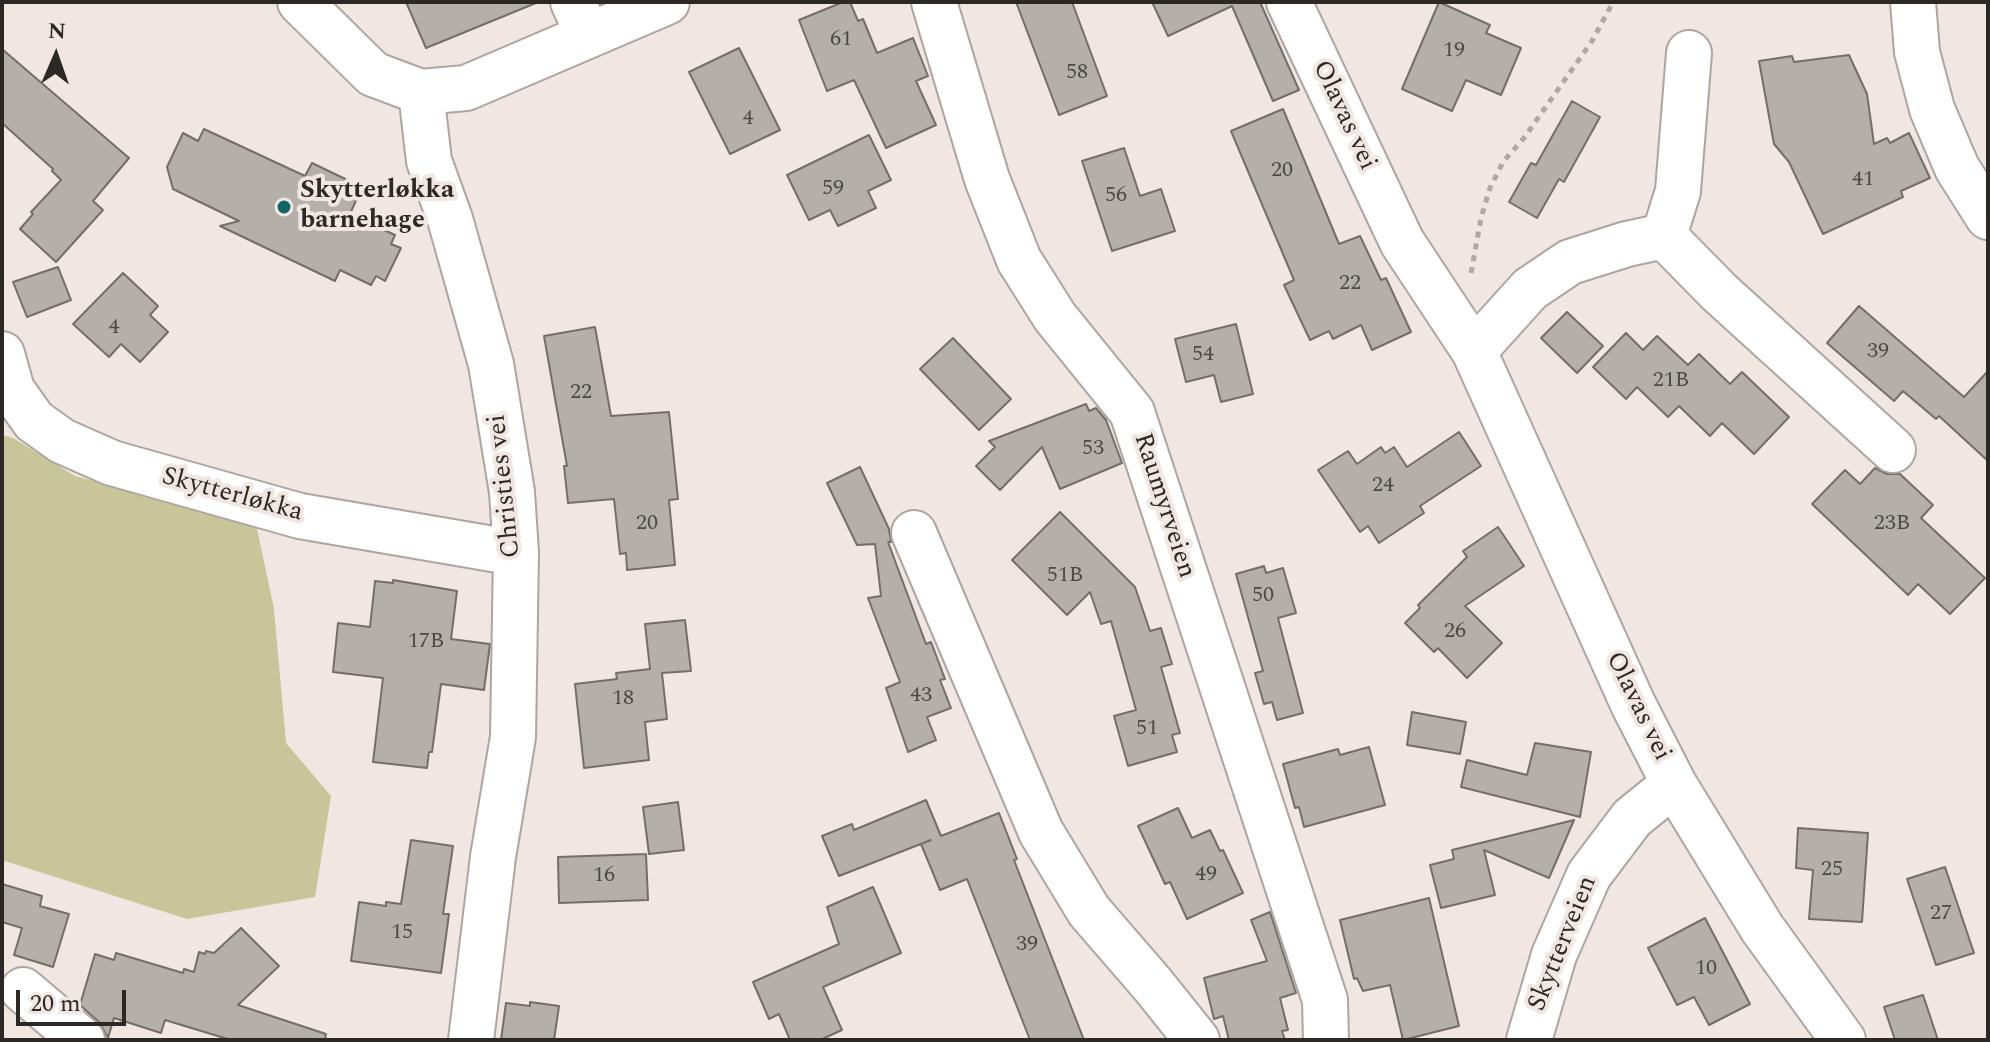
<!DOCTYPE html>
<html>
<head>
<meta charset="utf-8">
<style>
  body { margin:0 }
  #map { position:relative; width:1990px; height:1042px; overflow:hidden; background:#f0e7e2; font-family:Spectral,serif }
  canvas { display:block }
  .frame { position:absolute; inset:0; border:4px solid #2b2826; pointer-events:none }
  .north { position:absolute; left:16px; top:16px; width:80px; height:80px; -webkit-text-stroke:6px #f0e7e2; paint-order:stroke; rotate:2deg; font-size:22px; font-weight:700; line-height:32px; text-align:center; color:#2b2826 }
  .north::after { content:''; display:block; margin:auto; width:28px; height:36px; background:#2b2826; clip-path:polygon(50% 0,100% 100%,50% 72%,0 100%) }
  .scale { position:absolute; left:16px; top:990px; width:110px; height:36px; box-sizing:border-box; border:4px solid #2b2826; border-top:0; padding-left:10px; font-size:24px; line-height:28px; white-space:nowrap; color:#2b2826; -webkit-text-stroke:6px #f0e7e2; paint-order:stroke }
</style>
</head>
<body>
<div id="map">
<canvas width="1990" height="1042"></canvas>
<div class="frame"></div>
<div class="north">N</div>
<div class="scale">20 m</div>
</div>
<script>
const ctx = document.querySelector('canvas').getContext('2d');
ctx.lineJoin = 'round';
function fillPath(path, color) { ctx.fillStyle = color; ctx.fill(path, 'evenodd'); }
const shape = rows => new Path2D(rows.map(r => 'M' + r).join(''));
function trace(path, color, width, dash) { ctx.strokeStyle = color; ctx.lineWidth = width; ctx.lineCap = dash ? 'butt' : 'round'; ctx.setLineDash(dash || []); ctx.stroke(path); }
function write(font, color, halo, rows, align = 'center') {
  ctx.font = font + ' Spectral,serif'; ctx.lineWidth = 8; ctx.setLineDash([]); ctx.textBaseline = 'middle'; ctx.strokeStyle = halo; ctx.fillStyle = color; for (const [text, x, y, turn = 0] of rows) {
    ctx.save(); ctx.translate(x, y); ctx.rotate((+turn || 0) * Math.PI / 180); ctx.textAlign = isNaN(turn) ? turn : align; if (halo) ctx.strokeText(text, 0, 0); ctx.fillText(text, 0, 0); ctx.restore();
  }
}
const green = shape([
  [2,435,13,438,75,476,256,524,274,609,286,743,331,796,315,897,187,919,2,860]
]);
const building = shape([
  [406,2,535,2,536,3,426,48,406,2],
  [843,2,850,2,858,21,863,19,877,53,913,38,928,76,916,81,936,125,886,148,854,80,827,91,799,20,843,2],
  [1016,2,1072,2,1107,96,1059,115,1016,2],
  [1152,2,1260,2,1299,90,1273,101,1232,6,1168,36,1152,2],
  [1439,2,1490,25,1486,33,1521,48,1501,95,1466,80,1452,111,1402,89,1439,2],
  [739,48,780,130,730,154,689,72,739,48],
  [2,49,129,158,93,201,103,210,56,262,20,229,33,214,31,212,61,180,52,171,53,169,2,123,2,49],
  [1849,55,1867,94,1874,144,1887,138,1890,143,1909,133,1930,178,1901,191,1903,197,1823,234,1789,162,1774,144,1759,61,1792,56,1794,62,1849,55],
  [1572,101,1600,117,1564,182,1559,179,1537,218,1509,202,1531,163,1536,165,1572,101],
  [1283,109,1339,244,1360,236,1381,280,1386,278,1411,332,1372,350,1361,325,1333,339,1329,331,1310,340,1284,285,1294,280,1231,131,1283,109],
  [204,129,305,176,312,163,362,187,350,214,395,235,391,244,401,248,385,281,376,276,371,285,340,270,335,281,220,226,239,221,173,189,167,167,183,133,198,141,204,129],
  [869,135,891,180,868,191,876,208,838,226,830,210,809,220,787,175,869,135],
  [1124,148,1140,196,1161,189,1175,231,1112,251,1082,161,1124,148],
  [58,267,71,300,27,317,13,282,58,267],
  [123,273,158,306,150,315,168,332,140,362,121,344,109,357,73,324,123,273],
  [1859,306,1964,397,1988,371,1988,461,1939,416,1936,419,1903,391,1894,401,1827,343,1859,306],
  [1567,312,1603,346,1577,373,1541,338,1567,312],
  [1236,324,1253,394,1221,402,1214,375,1186,382,1175,339,1236,324],
  [595,327,611,416,669,412,678,499,669,500,675,565,627,570,626,553,620,554,614,499,568,503,564,466,567,466,544,336,595,327],
  [1626,333,1643,350,1657,336,1688,365,1699,354,1730,384,1742,372,1789,417,1754,454,1722,423,1710,436,1679,406,1668,417,1637,387,1626,399,1593,367,1626,333],
  [953,338,1011,399,979,430,920,369,953,338],
  [1086,404,1089,411,1096,408,1106,420,1122,463,1060,489,1042,447,1000,490,976,466,995,447,989,441,1086,404],
  [1459,432,1481,466,1420,506,1424,513,1379,543,1368,526,1360,532,1318,470,1348,451,1357,464,1381,447,1385,453,1394,447,1407,467,1459,432],
  [860,467,889,529,891,542,888,542,926,644,931,642,945,679,940,680,951,708,927,717,936,740,908,752,886,688,900,682,868,598,881,596,875,544,857,545,827,483,860,467],
  [1875,468,1887,474,1900,474,1933,505,1921,518,1985,578,1950,614,1918,584,1908,595,1812,504,1845,470,1860,484,1875,468],
  [1060,512,1135,587,1150,631,1161,628,1172,664,1161,667,1180,733,1172,735,1177,752,1128,766,1114,716,1136,710,1111,621,1101,624,1090,592,1067,615,1012,560,1060,512],
  [1498,527,1524,566,1465,606,1502,643,1467,678,1438,648,1434,652,1405,623,1420,608,1418,605,1467,557,1463,551,1498,527],
  [1264,566,1266,573,1283,568,1296,613,1278,618,1303,713,1277,720,1272,702,1264,704,1255,673,1263,671,1236,574,1264,566],
  [393,580,457,591,451,639,490,644,484,690,441,684,432,752,429,752,427,768,373,762,383,678,333,672,338,623,370,627,375,581,393,583,393,580],
  [685,620,691,671,662,673,667,719,645,722,649,760,584,768,575,684,617,679,616,673,650,669,645,624,685,620],
  [1412,712,1466,722,1460,754,1407,745,1412,712],
  [1535,743,1591,752,1580,817,1461,787,1467,760,1527,775,1535,743],
  [1369,747,1385,805,1304,827,1299,807,1295,808,1283,764,1338,749,1340,755,1369,747],
  [926,800,941,836,999,813,1017,859,1014,860,1084,1040,1030,1040,967,879,940,890,921,844,931,840,839,876,822,836,852,824,854,830,926,800],
  [678,802,684,850,649,854,643,807,678,802],
  [1178,808,1192,838,1210,830,1220,851,1223,850,1243,893,1187,919,1170,882,1165,884,1138,826,1178,808],
  [1574,820,1549,878,1484,850,1495,895,1441,908,1430,865,1454,859,1452,850,1574,820],
  [1798,828,1868,833,1862,922,1809,919,1813,870,1796,868,1798,828],
  [411,840,453,846,443,914,449,914,441,973,351,961,359,902,386,906,386,902,401,904,411,840],
  [646,854,648,900,559,903,558,857,646,854],
  [1945,867,1974,953,1936,965,1907,879,1945,867],
  [2,884,42,896,40,906,69,914,53,967,14,955,22,928,2,922,2,884],
  [873,887,901,953,823,987,842,1030,820,1040,790,1040,779,1014,769,1019,753,982,839,944,827,907,873,887],
  [1429,898,1459,1026,1403,1040,1390,985,1363,991,1357,978,1354,979,1340,920,1429,898],
  [1270,912,1296,993,1280,998,1288,1030,1282,1031,1285,1040,1229,1040,1223,1016,1214,1019,1204,978,1267,961,1251,920,1270,912],
  [1705,918,1750,1004,1709,1025,1694,997,1677,1005,1648,948,1705,918],
  [241,928,279,966,238,1005,326,1034,325,1040,231,1040,165,1020,161,1033,114,1018,108,1038,99,1022,80,1005,95,954,114,960,116,953,183,973,184,969,194,972,199,952,205,954,206,951,214,953,241,928],
  [1923,995,1938,1040,1895,1040,1884,1007,1923,995],
  [530,1002,559,1006,554,1040,501,1040,506,1003,530,1006,530,1002]
]);
const path = shape([
  [1471,273,1481,218,1490,188,1503,162,1524,138,1592,41,1613,2]
]);
const minor = shape([
  [300,2,373,74,421,92,429,161,450,219,491,364,512,492,516,553,513,737,493,857,471,1040],
  [573,2,588,35],
  [934,2,987,179,1019,260,1055,317,1132,412,1325,1000,1326,1040],
  [1289,2,1402,242,1474,351,1633,704,1674,784,1762,928,1843,1040],
  [1913,2,1917,52,1932,109,1957,168,1988,217],
  [421,92,466,88,667,2],
  [1664,236,1678,191,1689,53],
  [1474,351,1530,289,1570,262,1627,244,1664,236,1719,292,1893,450],
  [2,354,12,390,34,421,62,441,112,463,300,516,516,553],
  [914,533,1041,832,1089,911,1153,985,1197,1040],
  [23,990,82,1040],
  [1529,1040,1554,955,1589,875,1632,818,1674,784]
]);
const markers = [
  [284,207,8,"#136367"]
];
const numberNames = [
  ["61",841,41],
  ["19",1454,52],
  ["58",1077,74],
  ["4",748,120],
  ["20",1282,172],
  ["41",1863,181],
  ["59",833,190],
  ["56",1116,197],
  ["22",1350,285],
  ["4",114,329],
  ["39",1878,353],
  ["54",1203,356],
  ["21B",1671,382],
  ["22",581,394],
  ["53",1093,450],
  ["24",1383,487],
  ["20",647,525],
  ["23B",1892,525],
  ["51B",1065,577],
  ["50",1263,597],
  ["26",1455,633],
  ["17B",426,643],
  ["43",921,697],
  ["18",623,700],
  ["51",1147,730],
  ["25",1832,871],
  ["49",1206,876],
  ["16",604,877],
  ["27",1941,915],
  ["15",402,934],
  ["39",1027,946],
  ["10",1706,970]
];
const streetNames = [
  ["Olavas vei",1343,116,65],
  ["Christies vei",506,486,-96],
  ["Skytterløkka",232,496,15],
  ["Raumyrveien",1163,506,72],
  ["Olavas vei",1637,707,64],
  ["Skytterveien",1564,944,-68]
];
const poiNames = [
  ["Skytterløkka",300,192],
  ["barnehage",300,222]
];
fillPath(green, '#c6c699');
fillPath(building, '#b4afa8');
trace(building, '#736f68', 2);
trace(minor, '#ada5a1', 48);
trace(path, '#afa8a4', 5, [6, 6]);
trace(minor, '#fff', 44);
for (const [x, y, r, color] of markers) { const dot = new Path2D(); dot.arc(x, y, r, 0, 2 * Math.PI); ctx.fillStyle = color; ctx.fill(dot); trace(dot, '#f0e7e2', 3); }
write('22px', '#4d4a46', null, numberNames);
write('26px', '#2b2826', '#f0e7e2', streetNames);
write('bold 26px', '#2b2826', '#f0e7e2', poiNames, 'left');
</script>
</body>
</html>
